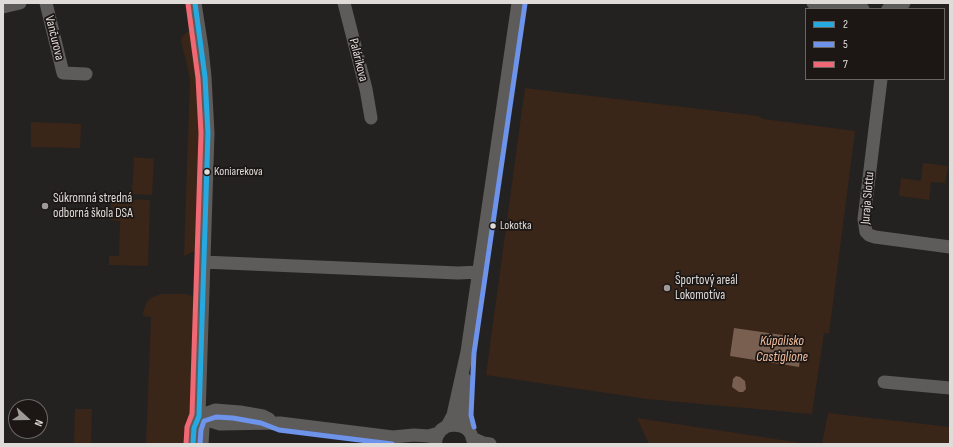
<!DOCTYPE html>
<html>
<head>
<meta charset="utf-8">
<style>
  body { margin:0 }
  #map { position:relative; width:953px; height:447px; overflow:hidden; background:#242220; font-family:"Sofia Sans Condensed",sans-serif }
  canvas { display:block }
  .frame { position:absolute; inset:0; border:4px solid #dedbd9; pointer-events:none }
  .legend { position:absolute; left:805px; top:8px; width:140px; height:72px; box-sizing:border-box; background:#1c1715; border:1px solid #6a6563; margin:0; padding:5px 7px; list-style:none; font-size:12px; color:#dedbd9 }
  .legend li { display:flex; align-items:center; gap:8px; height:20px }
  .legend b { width:20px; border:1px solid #6a6563 }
  .north { position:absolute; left:8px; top:399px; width:40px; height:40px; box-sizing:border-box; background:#1c1715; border:1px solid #6a6563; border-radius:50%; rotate:111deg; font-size:11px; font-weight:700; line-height:16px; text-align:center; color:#dedbd9 }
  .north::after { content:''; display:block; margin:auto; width:14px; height:18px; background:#9d9a98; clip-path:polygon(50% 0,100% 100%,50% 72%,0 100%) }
</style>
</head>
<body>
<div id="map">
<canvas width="953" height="447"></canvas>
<div class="frame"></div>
<ul class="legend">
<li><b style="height:5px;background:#26a9e1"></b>2</li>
<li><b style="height:5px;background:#6d93ea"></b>5</li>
<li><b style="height:5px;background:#ef6873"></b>7</li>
</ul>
<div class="north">N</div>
</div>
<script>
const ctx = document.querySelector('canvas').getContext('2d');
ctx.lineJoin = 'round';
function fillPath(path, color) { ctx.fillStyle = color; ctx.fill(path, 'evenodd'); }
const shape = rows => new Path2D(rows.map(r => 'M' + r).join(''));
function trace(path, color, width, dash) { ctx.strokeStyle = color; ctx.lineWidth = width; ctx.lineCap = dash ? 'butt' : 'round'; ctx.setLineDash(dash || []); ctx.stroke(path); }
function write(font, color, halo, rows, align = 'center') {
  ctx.font = font + ' "Sofia Sans Condensed",sans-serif'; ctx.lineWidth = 3.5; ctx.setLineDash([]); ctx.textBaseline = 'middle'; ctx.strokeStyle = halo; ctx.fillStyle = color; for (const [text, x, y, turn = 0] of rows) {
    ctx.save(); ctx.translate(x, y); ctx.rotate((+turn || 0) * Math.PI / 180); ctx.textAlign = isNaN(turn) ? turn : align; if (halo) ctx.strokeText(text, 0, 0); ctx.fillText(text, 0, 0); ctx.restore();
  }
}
const green = shape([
  [188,31,193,36,195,39,199,91,200,155,197,250,184,256,190,78,181,40,182,37],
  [525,88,758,116,763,119,855,131,829,334,824,333,812,414,647,399,486,375],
  [31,122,81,124,80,148,31,147],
  [134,157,154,159,152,195,132,194],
  [923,163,948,166,945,183,931,182,929,200,899,196,901,178,921,181],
  [111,199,150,200,148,266,109,265,109,256,119,256,120,221,110,220],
  [161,294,187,294,194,297,189,444,146,444,151,317,143,316,144,309,147,302,151,298],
  [75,409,92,409,91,444,74,444],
  [828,413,950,427,950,444,822,444],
  [637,418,808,444,649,444]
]);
const water = shape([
  [734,328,803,338,799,367,730,356],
  [736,376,740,377,745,381,746,389,743,392,739,392,732,387,733,379]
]);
const minor = shape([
  [46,3,63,73,86,74],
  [195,3,202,48,205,77,208,133,199,416,203,428,202,444],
  [344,3,366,89,371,118],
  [813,3,863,9],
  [3,7,20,3],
  [888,9,904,3],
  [881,79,864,219,866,232,869,235,875,237,950,247],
  [203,262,458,273,479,272],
  [466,380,464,416,467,429],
  [884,382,950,388],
  [199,416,207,420,220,424,280,423,393,437,414,435,428,436,439,433],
  [199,416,215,410,240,412,263,416,269,419],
  [447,426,453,415,467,352,518,3],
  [472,438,483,443,490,444],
  [193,444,194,428,198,419],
  [435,444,437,436,441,430,447,426,454,425,461,426,467,429,471,434,474,444]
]);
const bus1 = shape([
  [193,444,194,428,199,416,208,133,205,77,195,3]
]);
const bus2 = shape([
  [474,427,471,415,474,353,525,4],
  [200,444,201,430,204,421,216,417,233,418,261,423,279,430,392,444]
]);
const bus3 = shape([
  [186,444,187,427,192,414,201,133,198,78,188,4]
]);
const markers = [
  [207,172,3.5,"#dedbd9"],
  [45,206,4,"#9d9a98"],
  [493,226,3.5,"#dedbd9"],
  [667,288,4,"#9d9a98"]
];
const busNames = [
  ["Koniarekova",214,172],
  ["Lokotka",500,226]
];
const streetNames = [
  ["Vančurova",54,38,76],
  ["Palárikova",358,60,76],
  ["Juraja Slottu",868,198,-85]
];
const poiNames = [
  ["Súkromná stredná",53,199],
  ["odborná škola DSA",53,214],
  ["Športový areál",675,281],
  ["Lokomotíva",675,296]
];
const waterNames = [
  ["Kúpalisko",782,341],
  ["Castiglione",782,357]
];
fillPath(green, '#3a2519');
fillPath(water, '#795f50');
trace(minor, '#5d5c5b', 13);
trace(bus1, '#26a9e1', 5);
trace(bus2, '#6d93ea', 5);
trace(bus3, '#ef6873', 5);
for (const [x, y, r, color] of markers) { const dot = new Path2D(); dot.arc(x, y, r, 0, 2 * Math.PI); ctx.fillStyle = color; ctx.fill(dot); trace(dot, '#1c1715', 1.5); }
write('12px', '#dedbd9', '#1c1715', busNames, 'left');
write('13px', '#dedbd9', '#1c1715', streetNames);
write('13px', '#dedbd9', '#1c1715', poiNames, 'left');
write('italic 14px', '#f2bd9e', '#1c1715', waterNames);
</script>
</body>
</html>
